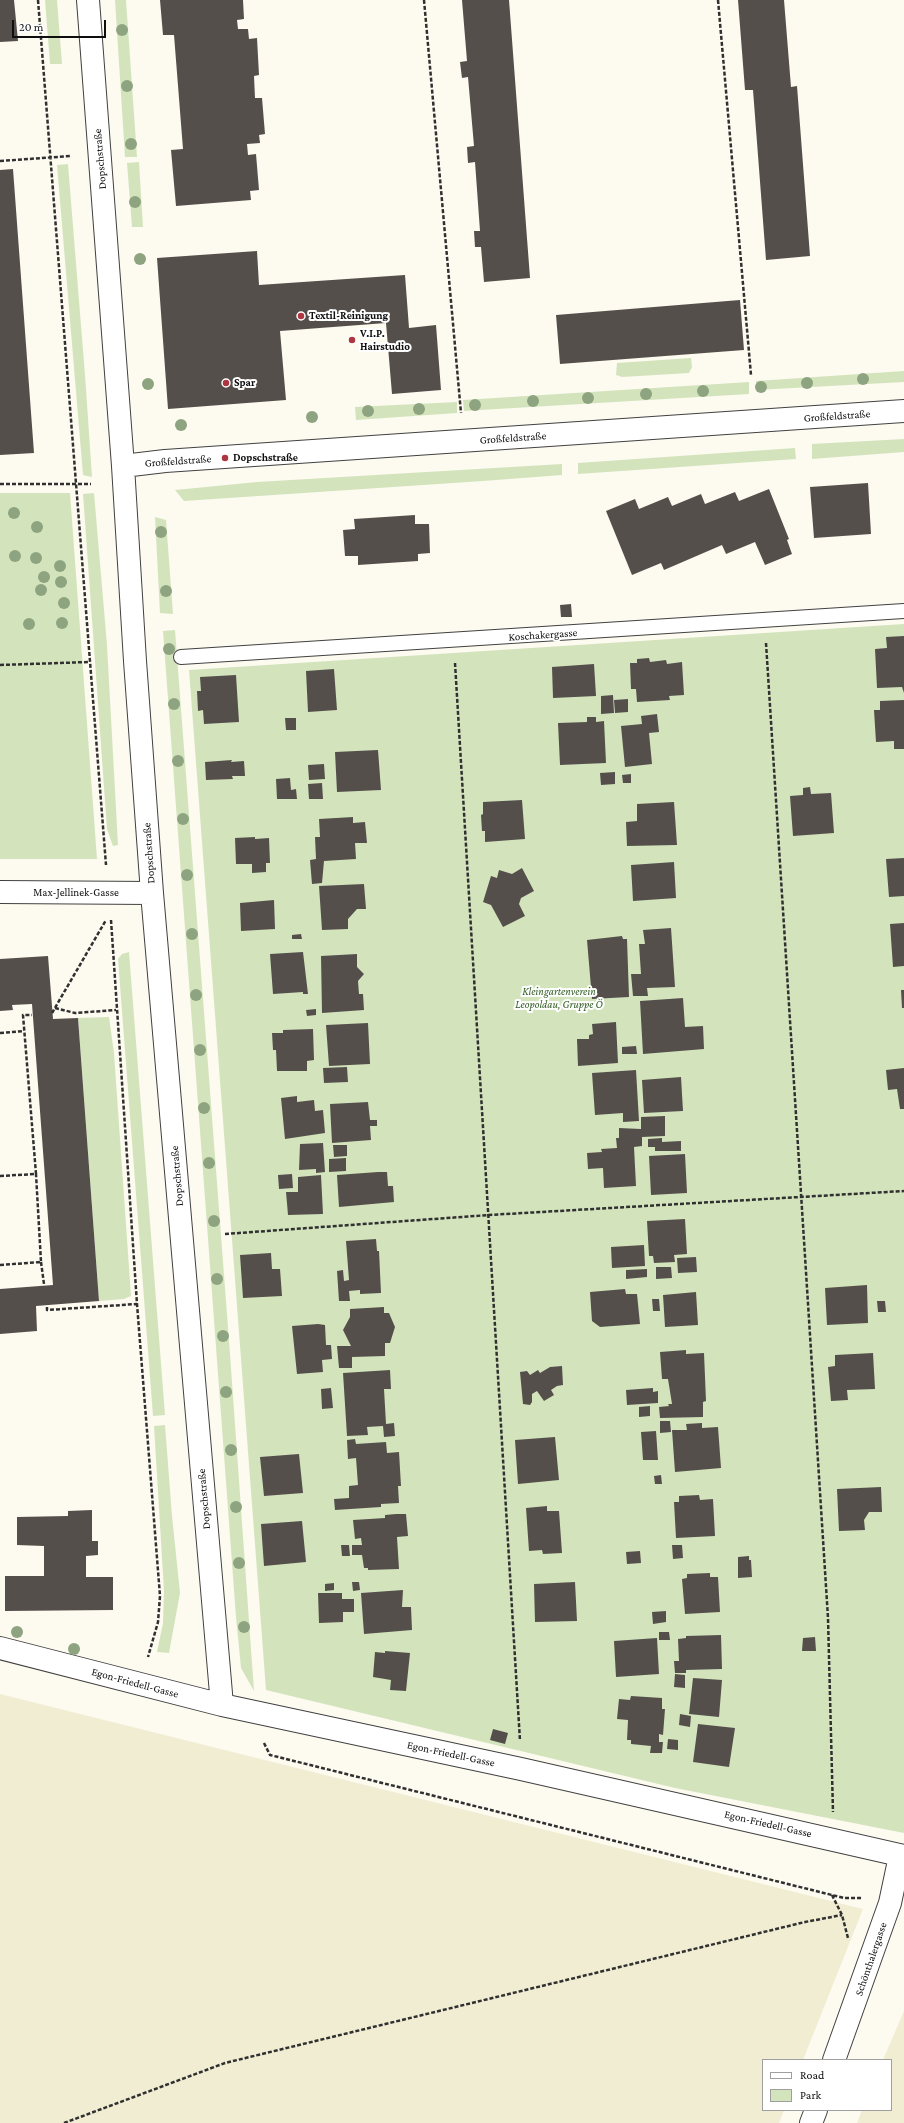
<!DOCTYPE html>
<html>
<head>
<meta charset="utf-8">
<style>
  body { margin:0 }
  #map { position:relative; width:904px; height:2123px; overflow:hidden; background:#fdfaf0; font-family:"Crimson Pro",serif }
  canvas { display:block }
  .legend { position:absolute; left:762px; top:2059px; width:130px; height:52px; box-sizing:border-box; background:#fff; border:1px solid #9f9f9f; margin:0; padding:5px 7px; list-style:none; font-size:12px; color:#0e0e0e }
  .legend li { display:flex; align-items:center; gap:8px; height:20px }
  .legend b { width:20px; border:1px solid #9f9f9f }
  .scale { position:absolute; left:12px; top:20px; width:94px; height:18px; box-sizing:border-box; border:2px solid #0e0e0e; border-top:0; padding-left:5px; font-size:12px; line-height:14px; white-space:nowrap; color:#0e0e0e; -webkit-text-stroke:3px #fff; paint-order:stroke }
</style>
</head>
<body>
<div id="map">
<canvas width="904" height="2123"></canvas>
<ul class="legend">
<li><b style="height:5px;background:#fff"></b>Road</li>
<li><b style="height:11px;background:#d3e4bd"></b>Park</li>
</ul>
<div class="scale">20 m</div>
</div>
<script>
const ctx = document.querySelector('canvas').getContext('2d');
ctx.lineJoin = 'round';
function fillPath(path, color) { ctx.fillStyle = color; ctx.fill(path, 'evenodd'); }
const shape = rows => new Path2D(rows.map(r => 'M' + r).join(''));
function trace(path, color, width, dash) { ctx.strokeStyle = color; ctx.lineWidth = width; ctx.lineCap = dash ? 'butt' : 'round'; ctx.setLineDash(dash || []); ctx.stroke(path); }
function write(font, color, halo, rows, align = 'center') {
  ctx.font = font + ' "Crimson Pro",serif'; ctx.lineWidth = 4; ctx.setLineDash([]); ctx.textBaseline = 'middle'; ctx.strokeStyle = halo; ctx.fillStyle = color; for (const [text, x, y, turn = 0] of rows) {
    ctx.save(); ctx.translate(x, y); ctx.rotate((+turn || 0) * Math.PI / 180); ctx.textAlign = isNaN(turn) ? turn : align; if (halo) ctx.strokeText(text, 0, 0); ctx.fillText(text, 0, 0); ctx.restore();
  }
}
const farmland = shape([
  [0,1694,863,1909,803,2060,763,2060,763,2110,784,2110,779,2123,0,2123],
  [904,2011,904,2123,857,2123,862,2110,891,2110,891,2060,883,2060]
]);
const green = shape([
  [45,0,57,0,62,64,50,64],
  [115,0,126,0,137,157,125,157],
  [139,162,143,227,132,227,127,163],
  [68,164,85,375,92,477,83,475,57,165],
  [691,358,692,367,689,373,622,377,616,375,617,363],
  [904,371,904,382,756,390,756,381],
  [749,382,749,394,464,411,463,400],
  [457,402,457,413,356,420,355,407],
  [904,439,904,452,812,459,812,444],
  [795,448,796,459,578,474,578,463],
  [562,464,562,475,483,481,184,501,175,490,257,482],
  [0,493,70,493,97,859,0,859],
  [94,493,107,645,118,845,113,846,107,829,83,494],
  [155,517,166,520,173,614,160,613],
  [904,624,904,1833,675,1788,266,1690,189,670],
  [175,630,230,1354,254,1691,241,1668,236,1617,163,631],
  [129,952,165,1415,153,1416,118,959,122,954],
  [109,1017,114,1053,131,1296,124,1299,99,1301,78,1018],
  [165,1425,172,1516,180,1593,169,1653,157,1652,163,1623,164,1591,154,1426]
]);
const building = shape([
  [0,0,14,0,18,41,0,42],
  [160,0,243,0,244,19,237,20,238,29,248,29,249,39,257,38,259,75,254,76,255,98,262,98,265,134,259,135,260,143,247,144,248,155,256,154,259,190,250,191,251,200,176,206,171,150,183,149,174,35,163,35],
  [462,0,509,0,530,278,484,282,481,247,475,247,474,231,480,231,475,162,468,163,467,147,474,146,468,77,462,78,460,62,467,61],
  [738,0,784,0,791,87,797,86,810,256,766,260,753,90,745,90],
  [13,169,34,453,0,455,0,170],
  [257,251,259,285,405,275,409,328,436,325,441,390,392,394,386,323,280,331,286,400,168,409,157,258],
  [740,300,744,350,560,364,556,315],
  [868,483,871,534,814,538,810,487],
  [769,489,789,539,787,540,792,554,765,565,755,542,726,554,722,545,664,570,661,563,632,575,606,511,635,499,639,509,668,497,672,506,701,494,705,504,735,492,739,501],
  [415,515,415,524,429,524,430,553,418,554,418,561,358,565,358,556,345,556,343,530,355,529,354,519],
  [571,604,572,617,561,617,560,605],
  [904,636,904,693,902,687,877,688,875,649,887,648,886,637],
  [649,658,650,662,666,660,667,664,682,662,684,695,669,696,670,700,637,702,636,689,631,689,630,663,637,663,637,659],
  [594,664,596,696,553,698,552,667],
  [334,669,337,710,308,712,306,671],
  [236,675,239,722,204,724,203,710,198,711,197,691,201,691,200,677],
  [613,695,614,713,601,714,601,696],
  [628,699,628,712,615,713,614,700],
  [904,700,904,749,894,749,894,741,876,742,874,710,880,710,880,701],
  [657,714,659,732,649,733,652,764,625,767,621,726,642,724,641,716],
  [587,717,596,717,596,722,604,721,606,763,560,765,558,723,587,722],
  [285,718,296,718,296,730,286,730],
  [378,750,381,790,337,792,335,752],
  [232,760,231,762,244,761,245,776,232,776,233,779,206,780,205,762],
  [324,764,325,779,309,780,308,765],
  [615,772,615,784,601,785,600,773],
  [631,774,631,783,623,783,622,775],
  [290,778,291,790,296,789,297,799,277,799,276,779],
  [322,783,323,799,309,799,308,784],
  [810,787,811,794,831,793,834,833,793,836,790,796,803,795,803,788],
  [522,800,525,839,485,842,485,831,482,831,481,815,483,814,483,802],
  [674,802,677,845,627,846,626,822,637,821,637,804],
  [353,817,353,823,365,822,367,843,355,843,356,859,324,861,322,883,312,884,310,860,316,859,315,837,320,837,319,819],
  [255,837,255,839,269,838,270,863,266,863,266,872,252,873,252,864,236,864,235,838],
  [904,858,904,896,889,897,886,859],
  [674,862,676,898,633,901,631,865],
  [522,868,534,891,521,898,519,904,525,916,503,927,491,905,483,902,491,876,497,878,499,870,512,874],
  [364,884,366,909,357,909,348,919,348,929,322,930,319,886],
  [274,900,275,929,241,931,240,903],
  [904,923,904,966,893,967,890,924],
  [671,928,675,987,647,988,648,996,633,996,631,974,641,974,639,944,645,944,643,930],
  [301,934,302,939,292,939,292,935],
  [622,936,623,939,627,939,629,997,592,999,587,940],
  [303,952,308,994,303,994,303,992,273,994,270,954],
  [357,954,357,967,364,974,358,981,359,994,363,994,364,1010,322,1013,321,956],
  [48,956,53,1019,78,1018,99,1301,36,1306,37,1331,0,1334,0,1289,53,1285,32,1004,12,1005,13,1010,0,1011,0,959],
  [901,990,904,990,904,1008,902,1008],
  [683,998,685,1027,703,1026,704,1049,643,1054,640,1001],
  [316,1009,316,1015,307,1016,306,1010],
  [616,1022,618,1063,578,1066,577,1039,589,1039,589,1035,593,1034,592,1024],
  [368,1023,370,1064,329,1066,326,1025],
  [313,1029,314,1060,307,1061,307,1071,277,1071,276,1050,273,1050,272,1033,283,1033,283,1030],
  [636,1046,637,1054,622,1054,622,1047],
  [347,1067,348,1082,324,1083,323,1068],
  [904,1068,904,1109,900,1109,897,1089,888,1090,886,1070],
  [636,1070,639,1121,623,1122,623,1113,595,1115,592,1073],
  [681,1077,683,1111,644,1113,642,1080],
  [297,1096,297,1102,314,1100,315,1111,323,1110,325,1133,285,1139,281,1098],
  [368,1102,370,1120,377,1120,377,1126,370,1126,371,1140,332,1143,330,1104],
  [665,1116,665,1136,642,1137,642,1146,634,1147,636,1186,604,1188,603,1168,588,1169,587,1153,602,1152,601,1149,617,1148,616,1138,619,1138,619,1128,641,1129,641,1117],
  [662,1138,662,1142,681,1141,681,1151,655,1151,655,1147,648,1147,648,1139],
  [323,1143,325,1172,316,1173,316,1169,299,1170,300,1144],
  [333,1145,347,1145,347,1156,334,1157],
  [685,1154,687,1193,651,1195,649,1156],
  [346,1158,346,1171,329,1172,329,1159],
  [378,1172,387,1172,388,1186,393,1186,394,1202,339,1207,337,1175],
  [292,1174,293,1188,279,1189,278,1175],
  [321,1175,323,1214,288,1215,286,1192,298,1192,298,1177],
  [685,1219,687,1254,674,1255,675,1262,654,1263,653,1256,649,1256,647,1221],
  [376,1239,377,1251,379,1251,381,1293,360,1294,360,1290,349,1291,350,1301,339,1301,337,1271,343,1270,344,1281,349,1280,346,1241],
  [644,1245,645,1266,612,1268,611,1247],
  [271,1253,272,1269,280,1269,282,1296,243,1298,240,1255],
  [696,1257,697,1272,678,1273,677,1258],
  [656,1267,671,1267,672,1278,656,1279],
  [647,1269,647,1277,626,1279,626,1270],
  [867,1285,868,1323,827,1325,825,1288],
  [625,1289,626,1294,637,1294,640,1324,600,1327,592,1321,590,1292],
  [696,1292,698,1325,665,1327,663,1295],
  [652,1299,659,1299,660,1311,653,1311],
  [877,1301,885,1301,886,1312,878,1312],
  [384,1307,384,1313,389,1313,395,1327,390,1343,385,1343,385,1356,352,1357,352,1368,339,1368,337,1346,351,1346,343,1330,350,1317,350,1309],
  [318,1324,325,1325,326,1345,331,1345,332,1359,322,1360,323,1372,297,1374,292,1326],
  [686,1350,686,1354,704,1353,706,1401,703,1402,703,1417,660,1418,659,1407,669,1406,668,1404,672,1404,668,1379,662,1379,660,1352],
  [873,1353,875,1389,847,1390,848,1400,831,1401,828,1367,835,1366,835,1355],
  [562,1366,563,1385,557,1386,551,1390,554,1395,544,1401,537,1391,532,1394,532,1402,530,1405,523,1404,520,1372,527,1371,530,1375,538,1370,540,1373,550,1367],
  [390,1370,391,1389,384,1389,386,1424,394,1423,395,1436,384,1437,383,1426,367,1427,368,1435,347,1436,343,1373],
  [331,1388,333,1408,322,1409,321,1389],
  [653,1388,653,1392,658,1391,658,1403,627,1405,626,1390],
  [650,1406,650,1416,639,1417,639,1407],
  [660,1421,670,1421,671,1432,660,1433],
  [702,1423,702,1428,718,1427,721,1468,675,1472,672,1430,687,1430,686,1424],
  [656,1431,658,1460,643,1460,641,1432],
  [555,1437,559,1480,518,1484,515,1440],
  [355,1439,356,1444,386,1442,387,1453,399,1452,401,1486,398,1486,399,1503,381,1504,381,1507,335,1510,334,1499,349,1498,349,1486,358,1485,356,1458,348,1459,347,1440],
  [299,1454,303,1493,264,1496,260,1457],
  [661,1475,662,1484,655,1484,654,1476],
  [881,1487,882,1512,869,1512,864,1520,865,1530,839,1531,837,1489],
  [699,1495,700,1500,713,1499,715,1536,676,1538,674,1502,679,1502,679,1496],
  [547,1506,547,1511,559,1511,562,1553,543,1554,542,1550,529,1551,526,1508],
  [92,1510,92,1541,98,1541,98,1555,86,1556,86,1577,113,1577,113,1610,5,1611,5,1576,44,1576,44,1546,17,1545,17,1517,68,1516,68,1511],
  [396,1514,406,1514,408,1536,397,1537,399,1569,368,1570,368,1568,364,1568,362,1555,352,1555,352,1545,362,1545,361,1538,355,1539,353,1520,385,1518,385,1515],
  [302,1521,306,1562,264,1566,261,1524],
  [341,1545,349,1545,350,1556,342,1556],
  [672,1545,682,1545,683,1558,673,1559],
  [640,1551,641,1563,627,1564,626,1552],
  [749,1556,749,1560,751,1560,752,1577,738,1578,738,1557],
  [710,1573,710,1577,718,1577,720,1612,685,1614,682,1579,687,1578,687,1574],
  [352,1582,359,1582,360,1590,353,1591],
  [575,1582,577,1621,535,1622,534,1584],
  [334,1583,334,1590,325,1591,325,1584],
  [403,1590,402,1607,411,1607,412,1630,364,1634,361,1593],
  [318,1593,342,1593,342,1599,354,1599,354,1612,343,1612,343,1622,319,1623],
  [666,1611,666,1622,653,1624,652,1612],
  [659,1632,669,1632,670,1640,659,1640],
  [721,1635,722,1669,686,1670,686,1673,675,1673,674,1661,679,1661,678,1639,686,1638,686,1636],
  [815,1637,816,1651,802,1651,803,1638],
  [657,1638,659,1674,616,1677,614,1641],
  [385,1651,410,1653,406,1691,390,1690,391,1680,373,1677,375,1652,385,1653],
  [675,1674,685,1675,685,1688,674,1687],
  [693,1678,722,1680,719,1717,689,1714],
  [631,1696,662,1698,662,1709,665,1709,663,1735,659,1734,659,1742,663,1742,662,1753,650,1753,651,1746,631,1744,631,1740,627,1740,628,1720,617,1719,619,1699,630,1700],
  [680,1714,691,1716,690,1727,679,1725],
  [698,1724,735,1728,729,1767,693,1762],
  [493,1729,508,1733,505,1744,490,1740],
  [668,1739,678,1740,678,1750,667,1749]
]);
const path = shape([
  [38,0,106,865],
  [424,0,461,413],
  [718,0,751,375],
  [0,161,71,156],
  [0,484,91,484],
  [766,643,828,1618,833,1812],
  [455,663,520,1741],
  [0,665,89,662],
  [111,920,137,1304,160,1596,158,1622,148,1657],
  [55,1008,75,1013,116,1010],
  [52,1013,106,920],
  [0,1033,24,1031],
  [0,1176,36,1174,23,1015,32,1015],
  [225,1234,489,1215,904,1191],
  [41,1262,44,1284],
  [0,1265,41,1262,36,1174],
  [47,1307,47,1310,137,1304],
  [264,1743,270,1755,844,1898,862,1898],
  [832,1895,842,1915,848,1938],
  [64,2123,225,2063,805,1922,842,1915]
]);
const service = shape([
  [181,657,904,611]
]);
const minor = shape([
  [88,0,123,466,135,661,152,893,222,1705],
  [123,466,165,461,904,411],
  [0,892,152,893],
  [0,1648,222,1705,521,1769,904,1856],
  [834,2060,890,1903,900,1856],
  [811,2123,816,2110]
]);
const trees = [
  [122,30],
  [127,86],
  [131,144],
  [135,202],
  [140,259],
  [863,379],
  [807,383],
  [148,384],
  [761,387],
  [703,391],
  [646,394],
  [588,398],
  [533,401],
  [475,405],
  [419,409],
  [368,411],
  [312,417],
  [181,425],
  [14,513],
  [37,527],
  [161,532],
  [15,556],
  [36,558],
  [60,566],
  [44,577],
  [61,582],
  [41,590],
  [166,591],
  [64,603],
  [62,623],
  [29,624],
  [169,649],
  [174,704],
  [178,761],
  [183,819],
  [187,875],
  [192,934],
  [196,995],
  [200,1050],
  [204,1108],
  [209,1163],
  [214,1221],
  [217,1279],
  [223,1336],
  [226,1392],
  [231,1450],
  [236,1507],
  [239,1563],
  [244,1627],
  [17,1632],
  [74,1649]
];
const markers = [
  [301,316,4,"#ae3640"],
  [352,340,4,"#ae3640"],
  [226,383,4,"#ae3640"],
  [225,458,4,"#ae3640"]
];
const streetNames = [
  ["Dopschstraße",100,159,-95],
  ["Großfeldstraße",837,416,-4],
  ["Großfeldstraße",513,438,-4],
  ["Großfeldstraße",178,461,-4],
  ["Koschakergasse",543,635,-4],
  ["Dopschstraße",149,853,-94],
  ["Max-Jellinek-Gasse",76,893],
  ["Dopschstraße",177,1176,-95],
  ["Dopschstraße",204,1499,-95],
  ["Egon-Friedell-Gasse",135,1683,15],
  ["Egon-Friedell-Gasse",451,1754,12],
  ["Egon-Friedell-Gasse",768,1824,13],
  ["Schönthalergasse",871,1959,-71]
];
const poiNames = [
  ["Textil-Reinigung",309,316],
  ["V.I.P.",360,334],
  ["Hairstudio",360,347],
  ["Spar",234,383],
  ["Dopschstraße",233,458]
];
const parkNames = [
  ["Kleingartenverein",559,992],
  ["Leopoldau, Gruppe Ö",559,1005]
];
fillPath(farmland, '#f1edd3');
fillPath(green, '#d3e4bd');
fillPath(building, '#554f4b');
trace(service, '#414141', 16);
trace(minor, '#414141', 24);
trace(path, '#303030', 2.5, [4, 2]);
trace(service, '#fff', 14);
trace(minor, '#fff', 22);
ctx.fillStyle = '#8ea480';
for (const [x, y] of trees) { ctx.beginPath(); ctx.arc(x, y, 6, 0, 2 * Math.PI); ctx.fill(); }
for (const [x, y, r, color] of markers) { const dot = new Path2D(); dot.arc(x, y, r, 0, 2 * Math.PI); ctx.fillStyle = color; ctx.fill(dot); trace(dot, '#fff', 1.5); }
write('11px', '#0e0e0e', '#fff', streetNames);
write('bold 11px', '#0e0e0e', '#fff', poiNames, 'left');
write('italic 11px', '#335e25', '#fff', parkNames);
</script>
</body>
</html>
